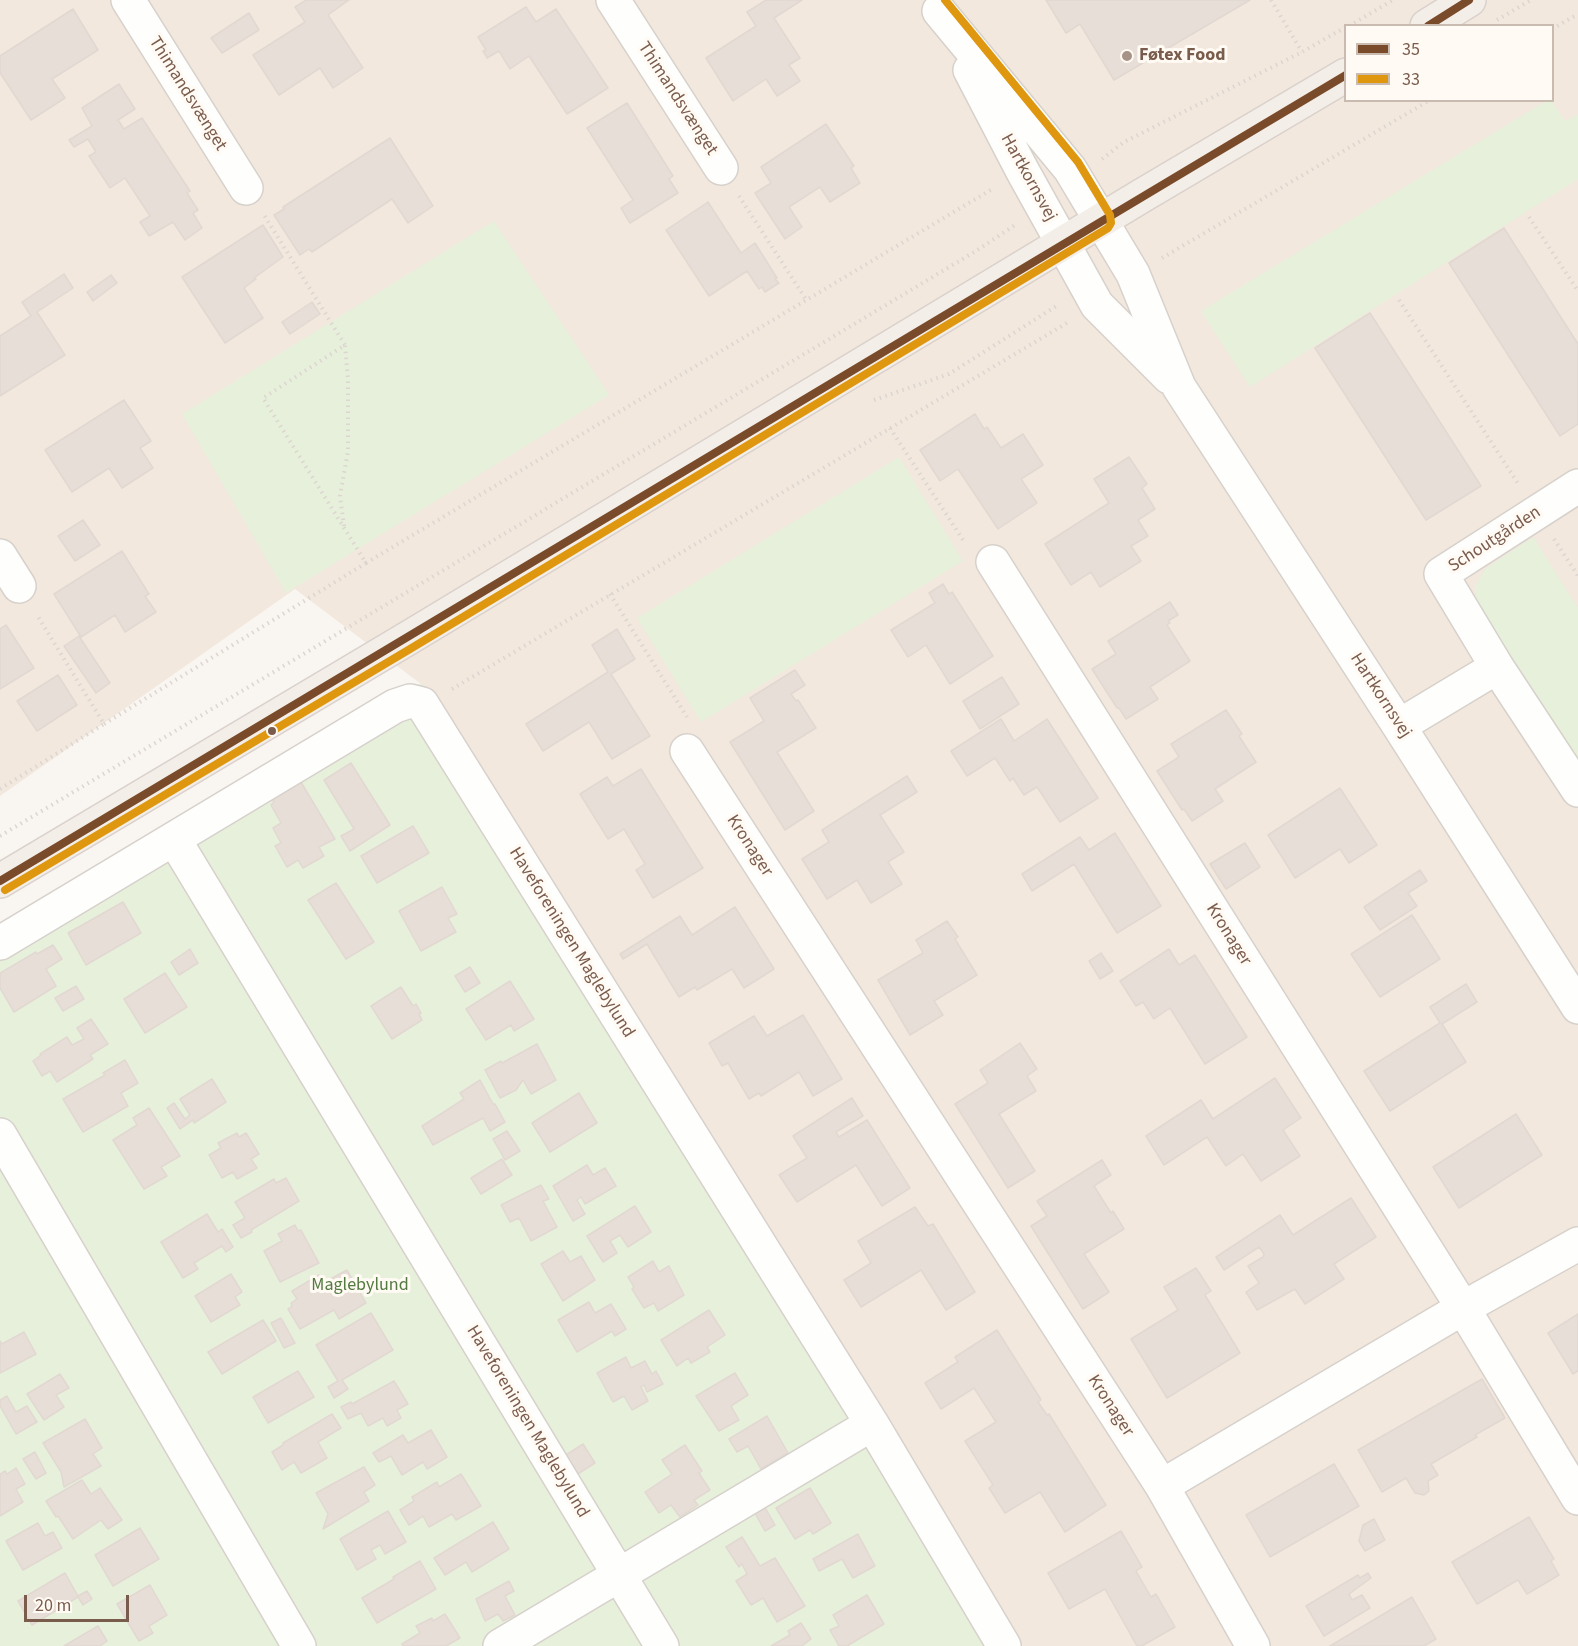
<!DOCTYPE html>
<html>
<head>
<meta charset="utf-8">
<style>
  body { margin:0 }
  #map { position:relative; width:1578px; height:1646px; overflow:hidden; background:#f9f5f0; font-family:"Source Sans 3",sans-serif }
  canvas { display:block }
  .legend { position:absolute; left:1344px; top:24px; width:210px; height:78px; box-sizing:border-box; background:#fffaf3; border:2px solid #cabbb1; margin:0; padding:8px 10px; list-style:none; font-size:18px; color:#7a5c4d }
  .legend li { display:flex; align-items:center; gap:12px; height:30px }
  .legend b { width:30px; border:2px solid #cabbb1 }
  .scale { position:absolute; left:24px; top:1595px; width:105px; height:27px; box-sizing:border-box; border:3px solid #7a5c4d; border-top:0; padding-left:8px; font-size:18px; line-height:21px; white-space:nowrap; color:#7a5c4d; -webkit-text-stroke:4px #fffaf3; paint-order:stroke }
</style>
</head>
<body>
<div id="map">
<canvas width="1578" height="1646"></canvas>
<ul class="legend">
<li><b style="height:8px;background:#7a4b2a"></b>35</li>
<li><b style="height:8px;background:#de970f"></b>33</li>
</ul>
<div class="scale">20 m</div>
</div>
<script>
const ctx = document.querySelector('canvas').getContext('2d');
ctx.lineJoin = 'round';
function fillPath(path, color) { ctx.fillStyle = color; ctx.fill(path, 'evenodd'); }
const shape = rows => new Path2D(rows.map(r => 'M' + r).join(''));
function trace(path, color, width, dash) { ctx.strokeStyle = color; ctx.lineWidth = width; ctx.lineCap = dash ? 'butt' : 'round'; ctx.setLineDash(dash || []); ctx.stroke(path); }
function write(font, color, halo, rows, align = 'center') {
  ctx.font = font + ' "Source Sans 3",sans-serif'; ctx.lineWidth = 6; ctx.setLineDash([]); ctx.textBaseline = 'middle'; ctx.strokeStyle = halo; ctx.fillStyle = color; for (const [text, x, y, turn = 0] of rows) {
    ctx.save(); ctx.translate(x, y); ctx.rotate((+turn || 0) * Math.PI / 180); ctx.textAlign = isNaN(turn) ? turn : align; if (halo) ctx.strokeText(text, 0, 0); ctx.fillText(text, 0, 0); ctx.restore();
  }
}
const residential = shape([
  [0,0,1578,0,1578,1646,995,1646,421,684,295,589,0,796],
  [1346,26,1552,26,1552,100,1346,100]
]);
const green = shape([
  [1546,101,1551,101,1565,121,1578,114,1578,179,1250,387,1201,311],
  [494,221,609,395,286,593,182,414],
  [899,457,963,561,701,722,637,618],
  [1533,537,1578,608,1578,769,1476,604,1475,587,1485,569],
  [421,683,995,1646,0,1646,0,935]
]);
const building = shape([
  [306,0,349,0,328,15,363,68,333,88,320,68,279,95,253,55,305,22,295,7,306,0],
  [766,0,802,0,774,18,800,58,789,65,800,81,777,96,766,79,733,101,706,58,756,26,747,12,766,0],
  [1046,0,1250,0,1114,80,1080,24,1066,33,1046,0],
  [526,7,536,22,556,9,608,88,567,114,529,56,510,69,499,51,487,58,483,51,486,50,478,37,526,7],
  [73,9,98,50,52,79,65,98,31,120,0,73,0,56,73,9],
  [249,13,259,30,222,53,211,38,249,13],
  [119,84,135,109,118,120,124,129,142,118,190,191,187,193,198,210,193,213,202,228,185,240,173,222,149,236,140,222,150,216,125,178,110,188,89,156,96,152,88,139,74,147,69,140,92,126,82,108,119,84],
  [627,103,673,176,669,179,678,193,630,223,621,208,633,200,587,128,627,103],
  [826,124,854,166,851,168,860,183,830,202,820,187,789,207,802,227,785,239,755,193,771,183,761,167,826,124],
  [390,138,433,206,408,223,392,199,312,252,309,249,300,255,274,215,284,209,283,207,390,138],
  [708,202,741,253,755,243,777,278,775,279,779,283,765,292,762,287,759,289,747,271,709,296,666,230,708,202],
  [263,225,283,257,254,278,256,279,244,288,263,318,225,343,182,277,263,225],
  [1504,228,1578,344,1578,424,1560,436,1449,263,1504,228],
  [64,274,73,288,37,312,65,355,0,396,0,336,31,316,22,302,64,274],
  [111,275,117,283,93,301,87,292,111,275],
  [312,302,320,314,290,334,282,322,312,302],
  [1370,313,1481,486,1426,520,1315,348,1370,313],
  [124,400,151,441,140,448,153,468,122,488,109,468,72,492,45,450,124,400],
  [975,414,984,429,987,427,1001,448,1023,434,1043,465,1021,479,1037,503,998,529,958,469,940,481,920,450,975,414],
  [1129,457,1147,484,1142,488,1155,509,1138,520,1148,536,1131,546,1141,561,1100,587,1091,572,1071,585,1045,544,1109,503,1094,479,1129,457],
  [83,520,100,545,75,561,58,536,83,520],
  [122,551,149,594,145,596,156,612,125,632,115,615,81,637,54,594,122,551],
  [943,584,949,594,952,592,993,656,950,684,926,645,908,657,891,630,935,603,929,593,943,584],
  [1170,602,1178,615,1168,621,1170,623,1167,625,1190,661,1150,687,1158,699,1126,719,1119,708,1117,708,1092,669,1116,654,1108,641,1170,602],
  [6,625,34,668,0,689,0,629,6,625],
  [617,629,635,659,611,674,650,736,612,759,589,722,543,751,526,724,608,672,592,645,617,629],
  [79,636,110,683,96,693,64,646,79,636],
  [795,670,805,685,791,694,796,701,798,700,816,728,777,752,814,811,785,830,730,742,764,721,750,698,795,670],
  [58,675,77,705,37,731,17,701,58,675],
  [1002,677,1019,704,980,729,963,701,1002,677],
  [1226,710,1242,734,1239,736,1256,762,1215,789,1223,801,1192,821,1184,809,1182,810,1157,771,1179,757,1171,744,1226,710],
  [1001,719,1014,741,1047,719,1098,798,1060,822,1037,787,1024,795,1013,778,1010,781,995,758,967,776,951,751,1001,719],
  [351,763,390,825,350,851,341,836,354,829,324,780,351,763],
  [641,769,703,868,653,898,636,870,645,864,624,829,608,839,580,794,607,777,613,786,641,769],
  [907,776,917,792,880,815,904,852,888,862,902,884,871,903,857,880,827,899,802,859,829,842,822,830,907,776],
  [298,777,335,839,319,847,324,856,303,868,298,860,287,867,275,846,281,843,273,828,281,823,271,805,274,802,268,793,298,777],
  [1340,788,1377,845,1349,863,1340,849,1295,878,1268,835,1340,788],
  [413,826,429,853,377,883,361,856,413,826],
  [1115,833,1161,906,1117,933,1074,864,1032,891,1022,874,1080,837,1089,850,1115,833],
  [1245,843,1260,867,1226,889,1210,864,1245,843],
  [1420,870,1427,881,1408,893,1417,906,1380,930,1364,907,1420,870],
  [336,883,374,942,346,959,308,900,336,883],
  [442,887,457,914,448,918,456,932,421,951,399,911,442,887],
  [123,902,141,933,86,965,68,933,123,902],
  [735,907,774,969,744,988,732,969,697,990,695,987,679,997,647,944,623,959,620,954,680,916,692,935,735,907],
  [1412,915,1440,959,1380,997,1351,954,1412,915],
  [947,921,958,937,955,939,977,975,934,1001,943,1015,910,1035,878,980,923,953,916,940,947,921],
  [53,945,62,959,46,969,56,986,14,1012,0,988,0,973,36,952,37,954,53,945],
  [190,949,198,963,179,975,171,962,190,949],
  [1169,949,1179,965,1195,955,1247,1037,1205,1064,1170,1008,1154,1019,1143,1002,1136,1006,1120,981,1169,949],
  [1101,953,1113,971,1100,979,1089,961,1101,953],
  [470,967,480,983,465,992,455,976,470,967],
  [165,973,187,1007,145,1033,124,999,165,973],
  [510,981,534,1019,514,1031,511,1025,486,1040,466,1009,510,981],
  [1466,984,1477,1002,1442,1024,1466,1062,1390,1111,1364,1071,1440,1023,1430,1007,1466,984],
  [76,986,84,999,63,1011,55,998,76,986],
  [401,987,413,1006,416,1004,421,1013,419,1014,422,1020,392,1039,371,1006,401,987],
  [803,1015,842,1079,813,1096,799,1072,761,1096,759,1093,749,1099,728,1063,722,1066,709,1043,754,1016,767,1036,803,1015],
  [91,1019,108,1044,90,1055,93,1059,57,1082,50,1071,42,1076,33,1061,41,1055,40,1054,67,1037,72,1045,84,1039,77,1028,91,1019],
  [1020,1043,1037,1069,1027,1076,1036,1091,999,1114,1035,1171,1008,1188,955,1104,988,1083,980,1070,1020,1043],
  [537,1044,556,1080,531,1094,523,1080,516,1090,500,1098,485,1070,501,1061,502,1063,537,1044],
  [125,1060,138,1083,121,1093,128,1106,83,1132,63,1099,105,1075,103,1073,125,1060],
  [1275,1078,1301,1118,1283,1130,1300,1156,1261,1181,1243,1154,1226,1166,1207,1137,1164,1165,1146,1136,1201,1100,1213,1119,1275,1078],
  [212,1079,226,1102,194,1123,193,1120,180,1129,167,1108,174,1103,185,1119,190,1115,180,1099,212,1079],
  [480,1080,493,1104,495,1104,505,1122,490,1131,483,1118,433,1145,422,1126,464,1099,460,1093,480,1080],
  [579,1093,597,1123,550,1152,532,1123,579,1093],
  [852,1098,863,1116,836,1132,839,1137,867,1120,910,1188,882,1206,856,1165,797,1202,779,1175,807,1158,793,1136,852,1098],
  [149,1108,180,1156,161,1167,167,1176,144,1189,113,1140,137,1125,133,1118,149,1108],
  [1516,1114,1542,1155,1459,1208,1433,1167,1516,1114],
  [507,1131,520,1151,505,1160,493,1139,507,1131],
  [237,1133,239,1137,246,1133,259,1154,251,1159,257,1168,237,1179,233,1172,222,1178,209,1155,221,1148,218,1143,237,1133],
  [502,1159,512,1175,481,1194,471,1178,502,1159],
  [1102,1160,1111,1175,1094,1186,1111,1213,1113,1211,1124,1229,1084,1254,1109,1292,1083,1309,1031,1226,1047,1216,1037,1201,1102,1160],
  [587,1165,593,1175,605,1168,616,1186,585,1204,581,1197,577,1200,585,1214,573,1221,553,1186,587,1165],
  [286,1178,299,1201,251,1230,252,1232,241,1238,233,1225,245,1218,235,1202,274,1179,276,1183,286,1178],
  [541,1185,549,1199,543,1201,557,1227,531,1241,519,1218,510,1222,501,1205,541,1185],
  [1351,1198,1376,1237,1334,1264,1344,1279,1305,1304,1295,1289,1257,1310,1246,1292,1259,1283,1248,1266,1263,1257,1264,1254,1259,1247,1224,1270,1216,1257,1280,1215,1293,1235,1351,1198],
  [635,1206,651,1232,628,1247,620,1235,610,1241,617,1253,603,1262,587,1236,635,1206],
  [915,1207,928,1226,933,1224,975,1292,946,1310,921,1270,861,1307,844,1280,871,1263,858,1241,915,1207],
  [207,1214,218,1232,222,1229,233,1247,226,1252,222,1246,194,1263,198,1269,183,1278,161,1242,207,1214],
  [295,1225,298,1231,301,1230,319,1263,280,1282,264,1251,282,1241,278,1234,295,1225],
  [563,1251,570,1262,581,1256,595,1280,563,1301,541,1264,563,1251],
  [653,1261,659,1272,669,1266,684,1295,658,1311,654,1303,644,1308,632,1289,634,1287,628,1277,653,1261],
  [1196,1268,1211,1291,1205,1295,1240,1353,1167,1398,1131,1339,1178,1310,1164,1287,1196,1268],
  [347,1270,366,1303,339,1319,334,1310,300,1329,288,1309,292,1306,291,1303,297,1299,292,1291,319,1275,323,1283,347,1270],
  [231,1274,242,1292,235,1297,240,1305,211,1322,195,1296,231,1274],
  [589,1302,595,1313,611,1304,626,1329,615,1336,612,1331,577,1352,558,1320,589,1302],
  [709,1310,725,1335,707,1347,710,1352,691,1363,688,1358,677,1366,661,1340,709,1310],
  [371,1313,393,1350,342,1380,348,1389,334,1398,328,1387,338,1381,316,1345,371,1313],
  [1578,1314,1578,1371,1573,1374,1548,1333,1578,1314],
  [281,1318,295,1343,284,1348,271,1323,281,1318],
  [263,1320,276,1341,222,1374,208,1352,263,1320],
  [997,1330,1040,1398,1041,1400,1038,1402,1047,1415,1049,1414,1106,1505,1065,1532,1040,1492,1005,1513,989,1488,993,1485,965,1441,996,1422,974,1388,941,1409,925,1383,958,1362,955,1357,997,1330],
  [24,1332,36,1354,0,1373,0,1341,2,1344,24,1332],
  [626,1357,631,1368,645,1361,652,1374,656,1371,663,1384,647,1392,644,1385,641,1387,648,1401,632,1410,624,1396,613,1402,597,1373,626,1357],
  [298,1371,314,1397,268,1423,253,1397,298,1371],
  [735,1373,748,1395,731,1406,739,1420,719,1431,696,1396,735,1373],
  [60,1374,69,1388,56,1395,64,1407,44,1420,27,1394,60,1374],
  [1482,1379,1505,1418,1475,1435,1477,1437,1431,1464,1438,1475,1428,1481,1429,1491,1424,1495,1415,1493,1406,1478,1382,1492,1358,1450,1482,1379],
  [394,1381,408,1404,397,1410,401,1418,387,1426,383,1418,368,1426,361,1413,348,1419,341,1407,351,1402,352,1404,394,1381],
  [7,1396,16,1412,27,1406,37,1422,16,1434,0,1406,0,1400,7,1396],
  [332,1414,341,1428,318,1442,327,1458,301,1473,294,1462,282,1470,272,1452,283,1445,283,1443,332,1414],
  [767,1416,788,1453,761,1469,748,1446,737,1452,729,1439,767,1416],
  [85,1419,102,1448,93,1454,101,1466,64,1487,61,1472,43,1443,85,1419],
  [431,1430,447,1457,427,1469,423,1462,402,1475,391,1456,379,1462,373,1453,403,1435,408,1443,431,1430],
  [583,1444,595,1463,570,1479,558,1460,583,1444],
  [685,1445,702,1471,699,1473,710,1490,694,1500,698,1505,680,1517,671,1505,659,1513,645,1492,672,1474,662,1460,685,1445],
  [35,1452,46,1473,36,1479,23,1459,35,1452],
  [1334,1464,1359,1506,1270,1557,1246,1515,1334,1464],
  [364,1467,375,1485,364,1492,369,1501,323,1529,328,1514,316,1493,364,1467],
  [16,1468,25,1484,16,1489,23,1502,0,1516,0,1474,5,1471,7,1474,16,1468],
  [461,1474,481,1506,456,1520,452,1514,429,1527,423,1516,409,1525,400,1510,414,1501,412,1497,437,1482,439,1487,461,1474],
  [82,1480,91,1494,100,1488,122,1520,108,1529,101,1520,73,1539,58,1516,56,1517,46,1501,82,1480],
  [810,1488,831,1523,813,1534,810,1530,795,1539,776,1508,810,1488],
  [763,1504,775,1525,765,1531,753,1510,763,1504],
  [388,1511,406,1542,385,1554,380,1545,371,1550,376,1559,357,1570,340,1539,388,1511],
  [1529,1517,1554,1559,1551,1561,1559,1575,1527,1594,1518,1580,1477,1604,1452,1562,1529,1517],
  [1374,1519,1385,1540,1365,1551,1359,1541,1363,1525,1374,1519],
  [493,1522,509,1549,472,1572,466,1562,445,1575,434,1558,493,1522],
  [38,1523,45,1536,53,1532,62,1548,23,1570,6,1541,38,1523],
  [140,1528,159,1559,113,1586,95,1555,140,1528],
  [1121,1531,1142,1567,1136,1571,1151,1597,1156,1594,1175,1627,1142,1646,1137,1646,1105,1589,1069,1609,1048,1573,1121,1531],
  [858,1534,875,1566,853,1578,842,1559,819,1571,813,1559,858,1534],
  [742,1537,760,1566,775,1558,805,1606,777,1622,763,1598,751,1605,736,1581,747,1574,742,1564,739,1567,726,1547,742,1537],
  [420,1561,436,1589,377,1623,362,1598,394,1579,393,1577,420,1561],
  [65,1573,78,1596,87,1591,92,1599,83,1605,78,1597,32,1625,18,1601,65,1573],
  [1368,1573,1371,1578,1349,1594,1352,1600,1362,1595,1370,1608,1324,1636,1306,1606,1358,1575,1360,1578,1368,1573],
  [509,1581,514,1591,505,1596,515,1615,503,1621,498,1614,485,1621,476,1599,509,1581],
  [150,1585,167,1615,149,1626,153,1633,139,1641,117,1604,150,1585],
  [867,1595,884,1624,847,1646,839,1646,830,1630,839,1626,833,1615,867,1595],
  [1412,1597,1436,1639,1424,1646,1330,1646,1412,1597],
  [445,1614,460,1638,446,1646,403,1646,402,1644,420,1633,416,1626,432,1618,433,1621,445,1614],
  [801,1623,811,1639,802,1646,771,1646,790,1635,788,1631,801,1623],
  [98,1626,107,1641,100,1646,64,1646,98,1626]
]);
const path = shape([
  [1271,0,1302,52],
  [1497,20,1531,0],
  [1349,26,1393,0],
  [1552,29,1578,14],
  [1102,159,1124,142,1302,52,1346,27],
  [739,196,807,301],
  [1529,217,1578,291],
  [1162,258,1430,100],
  [1399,300,1519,485],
  [874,400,949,374,1058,305],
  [890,428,965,543],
  [344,526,340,496,348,451,348,380,345,345],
  [1554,539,1578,576],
  [366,563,994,188],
  [610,594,687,717],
  [452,689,1067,323],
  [104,724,366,563,263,398,345,345,264,215],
  [0,789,104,724,37,615],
  [0,836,976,251,1015,225]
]);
const minor = shape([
  [128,0,246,188],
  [613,0,721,168],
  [939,11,1070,169,1133,274,1179,387,1399,726,1578,1007],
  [970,70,1022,170,1097,305,1169,377],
  [1578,486,1441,574,1497,667,1578,790],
  [0,556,19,586],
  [993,562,1463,1308,1578,1498],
  [1399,726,1497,667],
  [687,751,1162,1486,1253,1646],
  [174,839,662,1646],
  [0,943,395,706,410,701,422,704,872,1424,1004,1646],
  [0,1135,299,1646],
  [1162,1486,1463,1308,1578,1244],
  [500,1646,872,1424]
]);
const major = shape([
  [1427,26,1469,0],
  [0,881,405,640,1143,195,1346,75]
]);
const bus1 = shape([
  [1428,26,1469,0],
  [0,881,1346,75]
]);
const bus2 = shape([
  [5,890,410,649,1108,228,1111,223,1110,215,1078,162,945,0]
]);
const markers = [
  [1127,56,6,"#a69286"],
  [272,731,5,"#7a5c4d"]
];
const poiNames = [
  ["Føtex Food",1139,56]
];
const streetNames = [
  ["Thimandsvænget",187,94,58],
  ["Thimandsvænget",677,99,57],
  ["Hartkornsvej",1028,178,61],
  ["Schoutgården",1495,540,-33],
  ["Hartkornsvej",1380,696,57],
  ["Kronager",749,846,57],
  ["Kronager",1228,935,58],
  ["Haveforeningen Maglebylund",571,943,58],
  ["Kronager",1110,1406,57],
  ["Haveforeningen Maglebylund",527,1422,59]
];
const parkNames = [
  ["Maglebylund",360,1286]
];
fillPath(residential, '#f2e8de');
fillPath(green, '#e7f0db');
fillPath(building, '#e6ded7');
trace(building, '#e2d8d2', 1.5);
trace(minor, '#d7d1cb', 36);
trace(major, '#dad1cc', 36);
trace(path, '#dcd5d0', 4, [1.5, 4.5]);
trace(minor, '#fefefd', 33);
trace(major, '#f3eee8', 33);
trace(bus1, '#7a4b2a', 8);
trace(bus2, '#de970f', 8);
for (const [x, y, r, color] of markers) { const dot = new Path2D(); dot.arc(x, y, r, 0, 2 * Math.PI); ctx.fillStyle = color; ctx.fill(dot); trace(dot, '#fffaf3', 2); }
write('bold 18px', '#7a5c4d', '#fffaf3', poiNames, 'left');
write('18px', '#7a5c4d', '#fffaf3', streetNames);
write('18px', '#537a41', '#fffaf3', parkNames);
</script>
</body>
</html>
